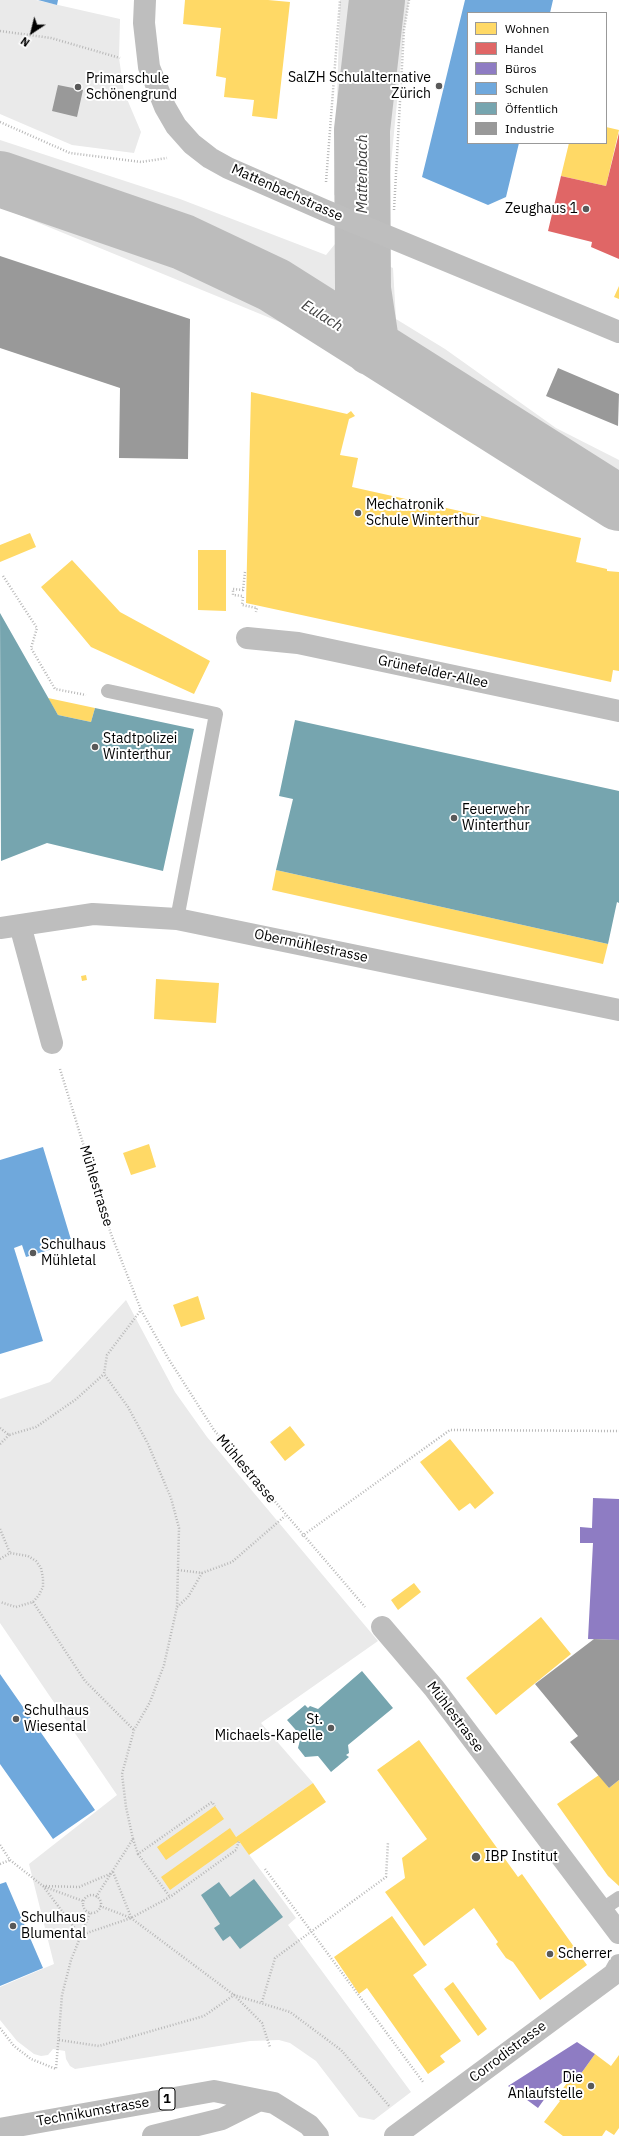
<!DOCTYPE html>
<html>
<head>
<meta charset="utf-8">
<style>
  body { margin:0 }
  #map { position:relative; width:619px; height:2136px; overflow:hidden; background:#fff; font-family:"IBM Plex Sans",sans-serif }
  canvas { display:block }
  .legend { position:absolute; left:467px; top:12px; width:140px; height:132px; box-sizing:border-box; background:#fff; border:1px solid #999; margin:0; padding:5px 7px; list-style:none; font-size:12px; color:#000 }
  .legend li { display:flex; align-items:center; gap:8px; height:20px }
  .legend b { width:20px; border:1px solid #999 }
  .north { position:absolute; left:12px; top:12px; width:40px; height:40px; -webkit-text-stroke:3px #fff; paint-order:stroke; rotate:215deg; font-size:11px; font-weight:700; line-height:16px; text-align:center; color:#000 }
  .north::after { content:''; display:block; margin:auto; width:14px; height:18px; background:#000; clip-path:polygon(50% 0,100% 100%,50% 72%,0 100%) }
</style>
</head>
<body>
<div id="map">
<canvas width="619" height="2136"></canvas>
<ul class="legend">
<li><b style="height:11px;background:#ffd966"></b>Wohnen</li>
<li><b style="height:11px;background:#e06666"></b>Handel</li>
<li><b style="height:11px;background:#8e7cc3"></b>Büros</li>
<li><b style="height:11px;background:#6fa8dc"></b>Schulen</li>
<li><b style="height:11px;background:#76a5af"></b>Öffentlich</li>
<li><b style="height:11px;background:#999"></b>Industrie</li>
</ul>
<div class="north">N</div>
</div>
<script>
const ctx = document.querySelector('canvas').getContext('2d');
ctx.lineJoin = 'round';
function fillPath(path, color) { ctx.fillStyle = color; ctx.fill(path, 'evenodd'); }
const shape = rows => new Path2D(rows.map(r => 'M' + r).join(''));
function trace(path, color, width, dash) { ctx.strokeStyle = color; ctx.lineWidth = width; ctx.lineCap = dash ? 'butt' : 'round'; ctx.setLineDash(dash || []); ctx.stroke(path); }
function write(font, color, halo, rows, align = 'center') {
  ctx.font = font + ' "IBM Plex Sans",sans-serif'; ctx.lineWidth = 4; ctx.setLineDash([]); ctx.textBaseline = 'middle'; ctx.strokeStyle = halo; ctx.fillStyle = color; for (const [text, x, y, turn = 0] of rows) {
    ctx.save(); ctx.translate(x, y); ctx.rotate((+turn || 0) * Math.PI / 180); ctx.textAlign = isNaN(turn) ? turn : align; if (halo) ctx.strokeText(text, 0, 0); ctx.fillText(text, 0, 0); ctx.restore();
  }
}
const green = shape([
  [0,0,36,0,120,19,119,58,124,92,141,132,134,153,72,145,0,114],
  [340,0,409,0,404,30,386,215,334,195],
  [0,140,180,199,326,255,335,244,393,268,396,319,445,349,556,428,619,460,619,528,309,334,0,207],
  [126,1300,175,1392,207,1437,378,1641,261,1723,313,1783,236,1837,296,1918,288,1925,411,2092,374,2120,359,2117,316,2061,290,2043,279,2040,250,2041,75,2069,70,2066,66,2059,65,2051,53,2049,48,2055,41,2056,34,2054,17,2041,0,2020,0,1987,54,1964,29,1864,117,1795,0,1623,0,1399,50,1382]
]);
const homes = shape([
  [185,0,268,0,290,2,277,119,252,116,254,100,224,97,226,78,216,76,221,28,183,24],
  [606,127,619,130,606,186,561,176,569,143,606,143],
  [619,286,619,299,614,297],
  [251,392,347,414,351,411,355,416,349,419,340,455,358,458,352,487,581,538,576,562,607,569,607,571,619,572,619,671,613,670,611,682,246,603],
  [30,533,36,547,0,562,0,545],
  [198,550,226,550,226,611,198,610],
  [72,560,120,612,210,661,194,694,91,647,41,587],
  [48,698,95,708,91,722,58,715],
  [276,870,608,944,603,964,272,890],
  [86,975,87,980,82,981,81,976],
  [156,979,219,983,216,1023,154,1019],
  [149,1144,156,1167,131,1175,123,1153],
  [198,1296,205,1319,181,1327,173,1305],
  [290,1426,305,1445,285,1461,270,1442],
  [450,1439,494,1493,475,1509,470,1503,459,1511,420,1462],
  [414,1583,421,1592,398,1610,391,1600],
  [541,1617,571,1654,496,1715,466,1678],
  [419,1740,518,1877,522,1874,587,1965,540,2000,513,1962,506,1958,496,1944,498,1942,474,1908,424,1946,385,1892,405,1878,402,1858,427,1839,377,1770],
  [599,1775,609,1788,619,1780,619,1886,608,1876,557,1804],
  [313,1783,326,1802,249,1855,239,1841,170,1890,161,1877,230,1828,236,1837],
  [215,1806,224,1819,166,1860,157,1847],
  [392,1916,427,1965,413,1975,461,2041,440,2056,445,2062,428,2074,367,1988,359,1994,334,1957],
  [453,1982,487,2029,478,2036,444,1989],
  [595,2054,611,2066,619,2055,619,2128,614,2135,606,2130,602,2136,563,2136,544,2122,560,2101,556,2098,575,2072,580,2075]
]);
const shops = shape([
  [619,133,619,259,591,247,592,242,548,231,561,176,606,186]
]);
const offices = shape([
  [593,1498,619,1499,619,1640,588,1639,593,1543,580,1543,580,1527,592,1528],
  [577,2042,595,2054,580,2075,575,2072,548,2094,538,2108,508,2086]
]);
const schools = shape([
  [38,0,58,0,57,5],
  [465,0,553,0,550,13,468,13,468,143,519,143,506,197,488,205,422,177],
  [43,1147,72,1243,26,1257,22,1245,14,1248,43,1341,0,1354,0,1160],
  [0,1674,95,1810,53,1839,0,1764],
  [6,1882,43,1968,0,1986,0,1884]
]);
const public = shape([
  [0,613,58,715,91,722,95,708,194,729,163,871,47,843,1,861],
  [295,720,619,791,619,903,617,902,608,944,276,870,293,799,279,796],
  [362,1671,393,1708,348,1745,349,1753,346,1755,349,1757,331,1772,318,1756,305,1757,298,1748,301,1736,287,1720,305,1705,308,1708,310,1706,318,1709],
  [254,1879,283,1917,240,1949,230,1936,223,1941,214,1928,220,1924,201,1895,219,1882,230,1897]
]);
const industry = shape([
  [58,85,83,90,77,117,52,111],
  [0,256,190,319,188,459,119,458,120,388,0,348],
  [558,368,619,394,618,426,546,396],
  [594,1639,619,1640,619,1780,609,1788,570,1742,578,1736,535,1684]
]);
const river = shape([
  [0,179,183,242,274,285,619,503],
  [372,348,363,289,362,130,377,0]
]);
const path = shape([
  [0,31,51,38,120,58],
  [0,122,70,153,141,162,167,158],
  [326,182,340,0],
  [394,210,404,30,409,0],
  [245,572,243,590,233,589,233,595,243,596,242,605,257,608,256,612],
  [3,576,37,628,31,648,55,689,86,695],
  [60,1069,111,1234,141,1310,168,1358,214,1430,365,1607],
  [0,1428,9,1435,36,1427,75,1400,104,1374],
  [0,1444,9,1435],
  [0,1529,10,1553],
  [302,1536,450,1430,619,1431],
  [0,1559,10,1553,28,1556,36,1561,41,1568,43,1578,43,1587,39,1595,33,1602,16,1607,0,1602],
  [178,1570,202,1573,232,1562,285,1516],
  [33,1602,85,1681,134,1730],
  [177,1607,188,1597,202,1573],
  [133,1839,138,1854,212,1802,215,1806],
  [0,1845,10,1860,43,1886,80,1935],
  [138,1854,170,1897],
  [0,1864,10,1860],
  [265,1869,423,2082],
  [113,1872,131,1917],
  [43,1886,79,1887,112,1873],
  [45,1887,83,1901],
  '83 1904a9 9 0 1 1 18 0a9 9 0 1 1-18 0Z',
  [96,1897,133,1839,126,1807,122,1774,134,1730,150,1702,164,1665,177,1607,179,1528,171,1498,148,1444,128,1407,104,1374,107,1355,141,1310],
  [100,1906,131,1918,234,1995,262,2023,270,2047],
  [81,1935,131,1918,170,1897,236,1850,239,1841],
  [262,2002,275,1958,386,1877,388,1842],
  [0,2028,14,2046,31,2059,56,2069,62,1995,71,1960,90,1913],
  [59,2040,99,2046,204,2016,234,1995,290,2012,341,2050,390,2107]
]);
const service = shape([
  [108,691,216,714,177,919],
  [601,1910,619,1898]
]);
const minor = shape([
  [145,0,144,23,149,67,165,107,176,126,192,144,210,158,228,168,324,210,619,332],
  [247,638,298,643,619,711],
  [20,925,52,1043],
  [0,928,93,914,177,919,619,1010],
  [382,1627,434,1688,619,1933],
  [395,2136,614,1974,619,1965]
]);
const primary = shape([
  [0,2129,214,2091,274,2103,309,2125,318,2136],
  [153,2136,222,2119,258,2101]
]);
const markers = [
  [439,86,4,"#595959"],
  [78,87,4,"#595959"],
  [586,209,4,"#595959"],
  [358,513,4,"#595959"],
  [95,747,4,"#595959"],
  [454,818,4,"#595959"],
  [33,1253,4,"#595959"],
  [16,1719,4,"#595959"],
  [331,1728,4,"#595959"],
  [476,1857,5,"#595959"],
  [13,1926,4,"#595959"],
  [550,1954,4,"#595959"],
  [591,2086,4,"#595959"]
];
const shields = [
  [167,2099,16]
];
const shieldNames = [
  ["1",167,2099]
];
const poiNames = [
  ["SalZH Schulalternative",431,78,"right"],
  ["Zürich",431,94,"right"],
  ["Primarschule",86,79],
  ["Schönengrund",86,95],
  ["Zeughaus 1",578,209,"right"],
  ["Mechatronik",366,505],
  ["Schule Winterthur",366,521],
  ["Stadtpolizei",103,739],
  ["Winterthur",103,755],
  ["Feuerwehr",462,810],
  ["Winterthur",462,826],
  ["Schulhaus",41,1245],
  ["Mühletal",41,1261],
  ["Schulhaus",24,1711],
  ["Wiesental",24,1727],
  ["St.",323,1720,"right"],
  ["Michaels-Kapelle",323,1736,"right"],
  ["IBP Institut",485,1857],
  ["Schulhaus",21,1918],
  ["Blumental",21,1934],
  ["Scherrer",558,1954],
  ["Die",583,2078,"right"],
  ["Anlaufstelle",583,2094,"right"]
];
const streetNames = [
  ["Mattenbachstrasse",287,193,24],
  ["Grünefelder-Allee",433,672,12],
  ["Obermühlestrasse",311,946,12],
  ["Mühlestrasse",96,1186,73],
  ["Mühlestrasse",246,1469,50],
  ["Mühlestrasse",455,1717,53],
  ["Corrodistrasse",508,2052,-37],
  ["Technikumstrasse",93,2112,-10]
];
const waterNames = [
  ["Mattenbach",363,174,-90],
  ["Eulach",322,316,32]
];
fillPath(green, '#eaeaea');
fillPath(homes, '#ffd966');
fillPath(shops, '#e06666');
fillPath(offices, '#8e7cc3');
fillPath(schools, '#6fa8dc');
fillPath(public, '#76a5af');
fillPath(industry, '#999');
trace(river, '#bcbcbc', 56);
trace(path, '#b8b8b8', 2.5, [1, 2]);
trace(service, '#bebebe', 14);
trace(minor, '#bebebe', 22);
trace(primary, '#bdbdbd', 22);
for (const [x, y, r, color] of markers) { const dot = new Path2D(); dot.arc(x, y, r, 0, 2 * Math.PI); ctx.fillStyle = color; ctx.fill(dot); trace(dot, '#fff', 1.5); }
for (const [x, y, w] of shields) { const box = new Path2D(); box.roundRect(x - w / 2, y - 11, w, 22, 3); ctx.fillStyle = '#fff'; ctx.fill(box); trace(box, '#000', 1); }
write('bold 13px', '#000', null, shieldNames);
write('14px', '#000', '#fff', poiNames, 'left');
write('14px', '#000', '#fff', streetNames);
write('italic 15px', '#414141', '#fff', waterNames);
</script>
</body>
</html>
